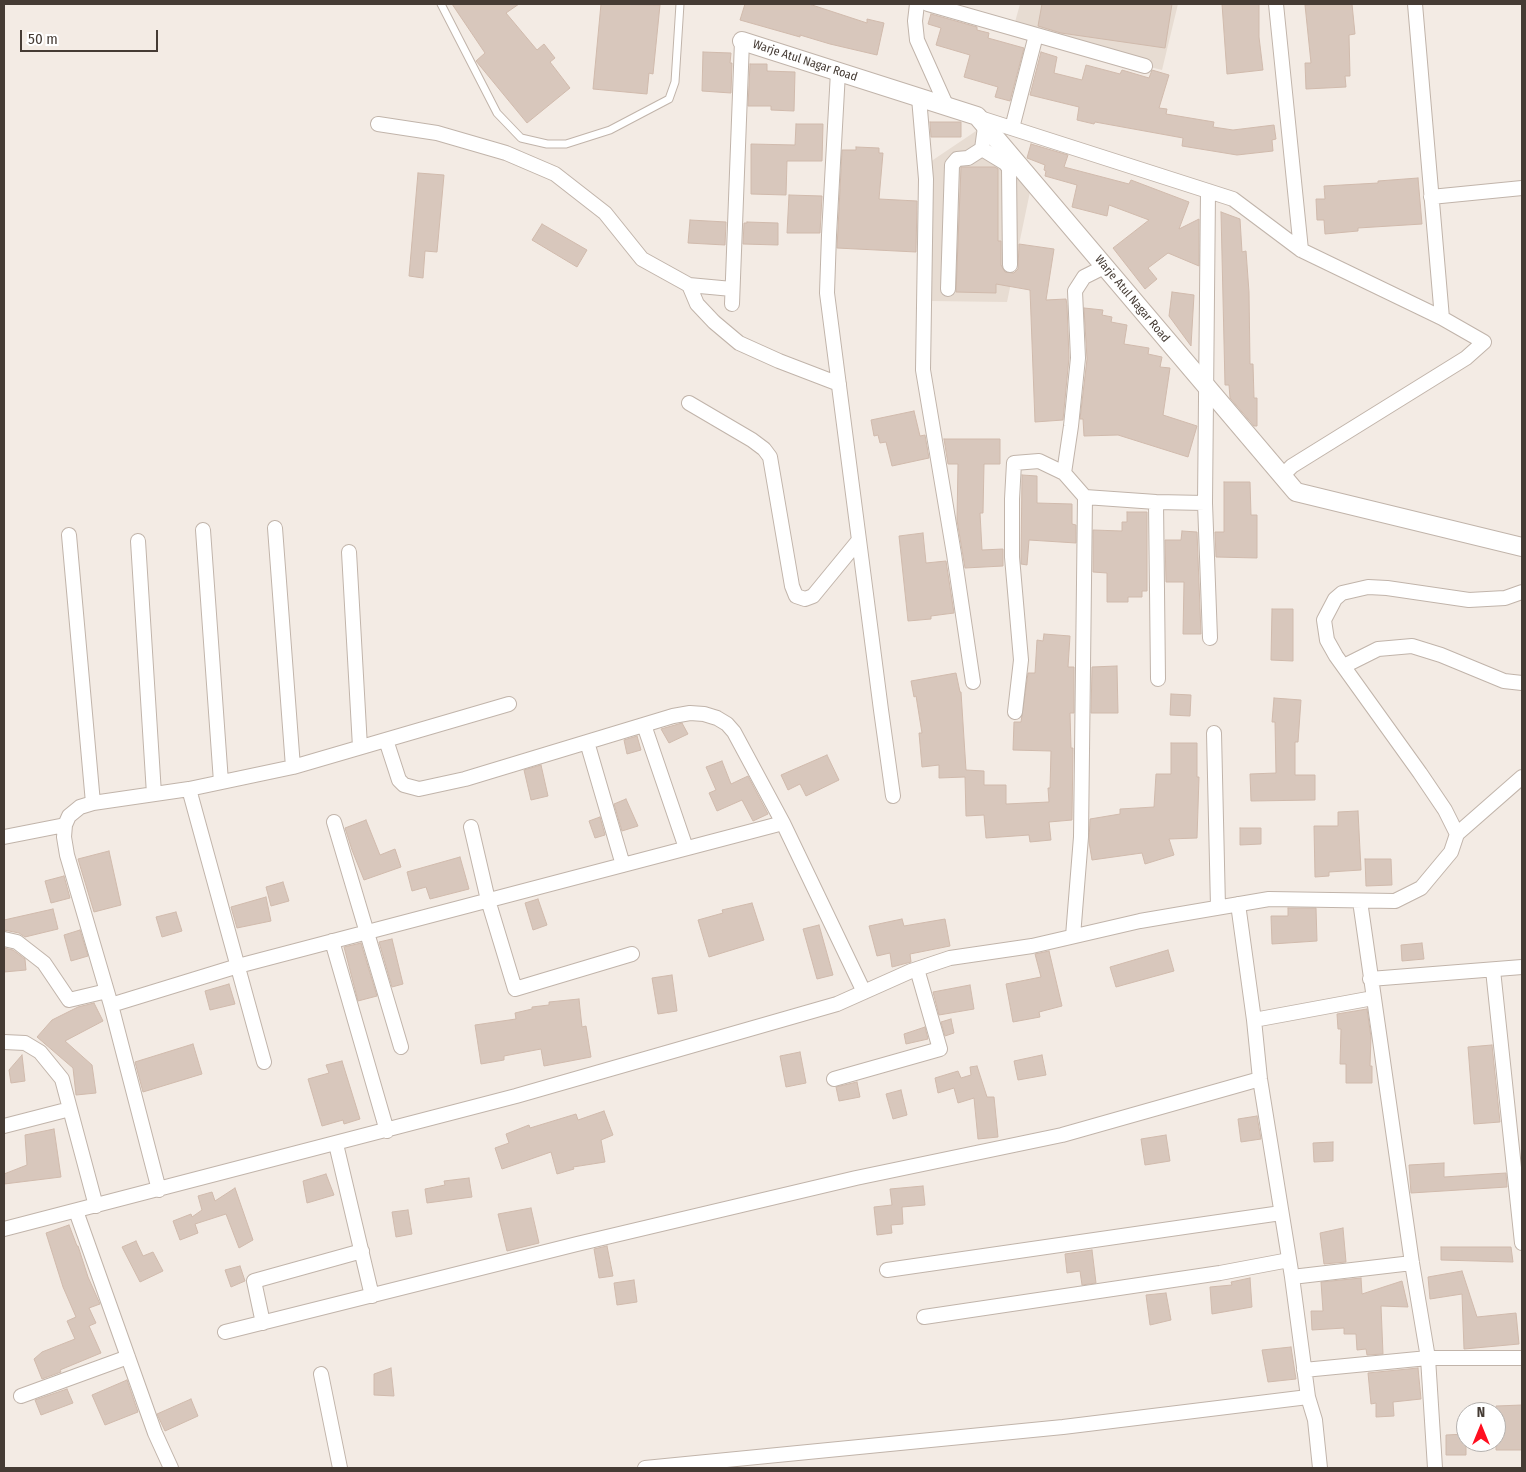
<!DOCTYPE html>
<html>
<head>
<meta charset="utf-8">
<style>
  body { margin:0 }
  #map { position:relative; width:1526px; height:1472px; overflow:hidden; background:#f3ebe4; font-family:"Fira Sans Condensed",sans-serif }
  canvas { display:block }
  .frame { position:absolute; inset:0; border:5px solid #453b34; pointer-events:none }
  .north { position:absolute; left:1456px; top:1402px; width:50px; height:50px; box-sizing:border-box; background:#fff; border:1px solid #b5b1ae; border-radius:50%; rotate:0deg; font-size:14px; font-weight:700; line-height:20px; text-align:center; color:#453b34 }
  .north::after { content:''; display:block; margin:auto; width:18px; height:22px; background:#ff0f20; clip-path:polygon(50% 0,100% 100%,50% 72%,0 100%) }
  .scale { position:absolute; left:20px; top:30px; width:138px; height:22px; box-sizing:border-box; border:2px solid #453b34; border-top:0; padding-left:6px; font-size:15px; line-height:18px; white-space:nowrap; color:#453b34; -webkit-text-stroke:4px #fff; paint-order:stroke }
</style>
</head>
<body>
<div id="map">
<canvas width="1526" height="1472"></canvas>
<div class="frame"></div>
<div class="north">N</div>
<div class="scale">50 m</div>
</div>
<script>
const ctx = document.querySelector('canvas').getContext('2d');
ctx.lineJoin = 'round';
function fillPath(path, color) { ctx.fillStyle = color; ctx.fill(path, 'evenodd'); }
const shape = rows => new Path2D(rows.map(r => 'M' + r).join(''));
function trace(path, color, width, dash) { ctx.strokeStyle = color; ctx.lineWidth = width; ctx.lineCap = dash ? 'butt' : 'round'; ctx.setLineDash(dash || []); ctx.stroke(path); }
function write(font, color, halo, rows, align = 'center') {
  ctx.font = font + ' "Fira Sans Condensed",sans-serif'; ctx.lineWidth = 4; ctx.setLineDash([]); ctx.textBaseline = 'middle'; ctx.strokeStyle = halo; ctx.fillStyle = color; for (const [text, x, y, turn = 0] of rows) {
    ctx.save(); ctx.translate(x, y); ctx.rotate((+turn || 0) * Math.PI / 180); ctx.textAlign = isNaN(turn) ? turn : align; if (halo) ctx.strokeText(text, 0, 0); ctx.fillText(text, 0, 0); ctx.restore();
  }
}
const residential = shape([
  [1020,4,1178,4,1162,70,1012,33],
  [976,131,1001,153,1031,187,1007,302,930,301,930,162]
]);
const building = shape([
  [452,4,519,4,506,13,537,50,544,44,555,58,550,62,570,88,527,123,476,61,485,53,452,4],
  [601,4,660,5,653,74,649,73,647,94,593,89,601,4],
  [745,4,809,4,867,23,867,19,884,23,877,55,830,44,800,35,800,37,740,20,745,4],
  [1042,4,1172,4,1165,48,1061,33,1038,26,1042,4],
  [1222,4,1259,4,1259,37,1263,70,1227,74,1222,4],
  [1316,4,1352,4,1355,34,1349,35,1350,76,1345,76,1346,87,1306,89,1305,63,1311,63,1305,5,1316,4],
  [931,14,977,27,977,30,989,33,988,38,1024,48,1010,101,995,97,998,87,964,77,970,55,936,45,941,28,928,24,931,14],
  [703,52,731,53,730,63,732,63,731,93,702,91,703,52],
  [1041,52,1057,57,1054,73,1082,80,1086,65,1120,74,1122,70,1149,78,1152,70,1169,75,1159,108,1167,109,1166,114,1214,122,1213,127,1233,130,1274,125,1276,139,1272,140,1273,151,1237,155,1182,146,1183,138,1095,122,1094,124,1077,120,1079,107,1030,95,1041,52],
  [750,64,767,64,767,71,795,72,794,111,771,110,771,106,748,106,750,64],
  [930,122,961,122,961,137,931,137,930,122],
  [796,124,823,124,822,161,787,161,786,195,751,194,751,144,795,145,796,124],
  [1031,144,1068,155,1064,167,1129,184,1131,180,1189,202,1179,229,1199,219,1199,266,1168,253,1148,268,1157,279,1145,289,1113,248,1149,220,1109,205,1107,216,1072,207,1077,185,1045,176,1046,171,1044,170,1045,165,1027,158,1031,144],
  [856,147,879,148,879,153,883,153,879,199,917,201,916,252,837,248,842,150,856,150,856,147],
  [961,167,995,167,998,169,998,241,1001,241,1001,265,1005,272,1014,273,1018,269,1019,244,1054,249,1046,300,1066,299,1067,305,1069,358,1063,420,1035,422,1030,290,996,284,996,293,956,292,961,167],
  [418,173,444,175,437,252,425,251,423,278,409,276,418,173],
  [1418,178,1422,224,1358,228,1358,231,1325,234,1324,220,1317,220,1316,199,1325,199,1324,186,1378,183,1378,181,1418,178],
  [789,195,822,196,820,233,787,233,789,195],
  [1221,212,1240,219,1242,252,1246,251,1249,292,1250,364,1253,364,1254,398,1257,398,1257,426,1254,426,1230,398,1229,385,1225,385,1221,212],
  [690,220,726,222,725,245,688,243,690,220],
  [747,222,778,223,778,245,743,244,744,223,747,223,747,222],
  [542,224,587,250,577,267,532,240,542,224],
  [1172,292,1194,295,1191,346,1169,316,1172,292],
  [1084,308,1103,310,1102,315,1112,317,1111,322,1127,325,1124,344,1149,348,1148,354,1162,357,1160,367,1170,368,1163,415,1197,426,1188,457,1118,435,1084,436,1083,419,1080,419,1087,359,1084,308],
  [914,411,920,436,925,435,929,458,892,466,886,442,880,443,878,435,874,436,871,420,914,411],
  [944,439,1000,439,1000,464,984,464,983,513,980,513,982,550,1003,549,1003,566,965,568,957,520,958,464,948,464,944,439],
  [1022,475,1037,476,1037,503,1072,504,1072,524,1076,525,1076,543,1029,540,1027,565,1021,564,1021,557,1022,475],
  [1224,482,1250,482,1251,515,1257,515,1257,558,1216,557,1215,532,1224,532,1224,482],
  [1127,512,1147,512,1147,591,1142,591,1142,597,1128,597,1128,602,1107,602,1107,573,1093,572,1093,530,1122,531,1122,522,1127,522,1127,512],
  [1182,531,1197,532,1201,634,1183,634,1184,582,1166,582,1165,540,1181,540,1182,531],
  [923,533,926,563,946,561,954,613,931,616,931,619,908,621,899,536,923,533],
  [1272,609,1293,609,1293,661,1271,660,1272,609],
  [1044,634,1070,636,1068,667,1074,667,1074,713,1070,713,1071,748,1073,748,1072,820,1049,822,1051,840,1030,842,1029,835,986,838,984,815,966,816,965,777,939,778,939,765,922,767,919,733,922,733,916,696,914,697,911,681,956,673,960,692,961,692,966,770,984,771,984,785,1006,785,1006,804,1049,802,1048,788,1050,788,1051,751,1013,750,1014,722,1021,722,1028,673,1035,673,1037,640,1043,641,1044,634],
  [1117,666,1118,713,1091,713,1092,667,1117,666],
  [1171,694,1191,695,1190,716,1170,715,1171,694],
  [1274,698,1301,700,1298,742,1295,742,1295,775,1315,775,1315,800,1251,801,1250,774,1276,773,1275,722,1272,722,1274,698],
  [682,723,688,734,669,743,661,729,682,723],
  [637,736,641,750,627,754,624,740,637,736],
  [1171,743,1197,743,1197,777,1199,777,1197,838,1169,839,1174,855,1145,864,1142,853,1092,860,1089,842,1090,819,1120,814,1120,809,1154,807,1156,774,1171,774,1171,743],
  [827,755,839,780,806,796,800,784,788,790,781,775,827,755],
  [722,761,731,784,748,776,768,814,753,821,742,800,717,811,709,793,716,790,706,767,722,761],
  [541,765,548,796,531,800,524,770,541,765],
  [626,799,638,826,622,831,614,804,626,799],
  [1358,811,1361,870,1329,872,1329,876,1315,877,1314,826,1338,826,1338,812,1358,811],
  [600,817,605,835,595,838,589,821,600,817],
  [366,820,380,855,395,849,401,867,364,880,352,850,345,828,366,820],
  [1240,828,1261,828,1261,844,1240,845,1240,828],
  [109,851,121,905,94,912,78,859,109,851],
  [460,857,469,889,430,899,426,887,412,891,407,872,460,857],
  [1365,859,1391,859,1392,885,1366,886,1365,859],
  [64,876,70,898,51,903,45,881,64,876],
  [283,882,289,901,271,906,266,887,283,882],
  [266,897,271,921,237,928,231,907,266,897],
  [538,899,547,925,533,930,525,903,538,899],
  [752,903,764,940,709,957,698,920,723,913,722,910,752,903],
  [1288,908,1316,908,1317,941,1272,944,1271,916,1288,916,1288,908],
  [53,909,58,929,25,937,19,933,4,930,4,920,53,909],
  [176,912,182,931,162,937,156,917,176,912],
  [902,919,904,926,945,919,950,946,910,954,911,962,892,967,890,953,877,956,869,926,902,919],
  [819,925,833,975,817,979,803,929,819,925],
  [80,930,88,956,71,961,64,935,80,930],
  [392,939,403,984,392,987,379,942,392,939],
  [361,943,377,996,358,1001,344,947,361,943],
  [1422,943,1424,959,1402,961,1401,945,1422,943],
  [4,948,13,950,25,959,26,970,4,972,4,948],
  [1168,950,1174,971,1116,987,1110,967,1168,950],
  [1049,951,1062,1006,1039,1012,1040,1017,1013,1022,1006,984,1041,977,1035,954,1049,951],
  [672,975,677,1011,658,1014,652,978,672,975],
  [229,984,235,1004,210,1010,205,991,229,984],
  [970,985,974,1009,939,1015,933,992,970,985],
  [579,999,582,1027,586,1026,591,1057,544,1066,541,1049,504,1056,504,1060,481,1064,475,1025,516,1019,515,1013,532,1009,532,1007,549,1005,549,1002,579,999],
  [94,1003,103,1021,65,1041,92,1065,96,1093,76,1095,73,1068,37,1037,52,1020,78,1007,94,1003],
  [1367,1009,1371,1037,1370,1066,1372,1066,1372,1083,1346,1083,1346,1064,1340,1064,1341,1029,1338,1029,1337,1014,1367,1009],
  [951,1019,954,1033,945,1036,941,1022,951,1019],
  [925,1027,928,1039,906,1044,904,1034,925,1027],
  [193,1044,202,1074,143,1092,135,1062,193,1044],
  [1492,1045,1500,1122,1474,1124,1468,1047,1492,1045],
  [800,1052,806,1083,786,1087,780,1056,800,1052],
  [22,1055,25,1081,11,1083,9,1070,22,1055],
  [1042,1055,1046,1075,1018,1080,1014,1061,1042,1055],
  [342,1061,360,1119,344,1124,343,1120,322,1126,308,1079,329,1073,326,1065,342,1061],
  [977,1066,987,1097,994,1097,998,1137,978,1139,974,1098,958,1103,954,1088,938,1093,935,1078,958,1071,961,1078,971,1075,970,1067,977,1066],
  [857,1082,860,1097,839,1101,836,1087,857,1082],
  [901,1090,907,1115,893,1119,886,1094,901,1090],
  [604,1111,613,1135,601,1140,605,1162,573,1167,574,1169,557,1174,551,1152,502,1169,495,1148,509,1143,506,1134,529,1125,530,1128,576,1114,578,1120,604,1111],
  [1257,1116,1261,1139,1241,1142,1238,1119,1257,1116],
  [54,1129,61,1177,4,1184,4,1174,27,1165,25,1135,54,1129],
  [1166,1135,1170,1161,1145,1165,1141,1139,1166,1135],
  [1333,1142,1333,1161,1314,1162,1313,1143,1333,1142],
  [1444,1163,1444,1177,1506,1173,1507,1187,1411,1193,1409,1165,1444,1163],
  [326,1174,334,1195,307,1203,303,1181,326,1174],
  [469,1178,472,1197,427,1203,425,1189,445,1185,444,1181,469,1178],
  [923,1186,925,1205,902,1207,903,1224,891,1225,892,1233,877,1235,874,1207,892,1205,890,1189,923,1186],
  [235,1188,253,1240,239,1248,226,1214,195,1224,198,1233,180,1240,173,1221,191,1214,192,1217,202,1210,198,1196,212,1192,215,1201,235,1188],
  [531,1208,539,1243,507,1251,498,1214,531,1208],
  [408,1210,412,1234,396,1237,392,1212,408,1210],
  [69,1225,77,1246,78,1246,88,1277,100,1304,89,1308,96,1323,89,1326,101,1353,60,1370,61,1372,42,1379,34,1359,42,1352,75,1339,67,1321,76,1317,63,1287,46,1233,69,1225],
  [1343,1228,1346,1262,1324,1264,1320,1233,1343,1228],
  [136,1241,143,1256,153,1252,163,1271,140,1282,122,1247,136,1241],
  [607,1246,613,1276,599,1278,594,1249,607,1246],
  [1441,1247,1511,1247,1513,1262,1441,1260,1441,1247],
  [1092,1250,1096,1283,1082,1285,1080,1271,1067,1273,1065,1254,1092,1250],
  [240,1266,245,1281,231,1287,225,1270,240,1266],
  [1462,1271,1477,1317,1516,1313,1519,1344,1464,1349,1462,1294,1430,1299,1428,1277,1462,1271],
  [1250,1278,1252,1307,1212,1314,1210,1287,1232,1285,1231,1282,1250,1278],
  [1361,1278,1362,1294,1402,1281,1408,1307,1381,1306,1383,1354,1367,1355,1366,1349,1357,1350,1356,1334,1344,1334,1344,1328,1312,1330,1311,1311,1323,1311,1321,1282,1361,1278],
  [634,1280,637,1302,617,1305,614,1283,634,1280],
  [1166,1293,1171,1320,1150,1325,1146,1295,1166,1293],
  [1291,1347,1296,1379,1268,1382,1262,1350,1291,1347],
  [391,1368,394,1396,374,1395,374,1374,391,1368],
  [1418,1368,1421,1399,1393,1402,1394,1416,1376,1417,1376,1403,1371,1404,1368,1373,1418,1368],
  [127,1380,138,1412,105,1425,92,1395,127,1380],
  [67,1389,73,1403,41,1415,35,1400,67,1389],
  [191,1399,198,1416,165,1431,157,1414,191,1399],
  [1522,1405,1522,1450,1496,1450,1496,1406,1522,1405],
  [1466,1434,1466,1455,1446,1455,1446,1435,1466,1434]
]);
const service = shape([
  [441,4,497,113,521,138,547,144,566,144,610,130,669,99,675,82,680,4]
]);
const minor = shape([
  [917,4,915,21,917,40,947,107],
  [928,4,1145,66],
  [1276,4,1301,250],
  [1415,4,1442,318],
  [838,72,829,235,827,293,881,710,893,796],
  [919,98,926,179,923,370,954,554,973,682],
  [977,117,1233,199,1301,250,1442,318,1484,342,1466,358,1292,466,1282,476],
  [378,124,437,133,506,153,555,174,605,213,642,259,689,285,732,289],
  [1012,128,1036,35],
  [982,149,1005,163,1009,168,1010,265],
  [1208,191,1205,503,1210,638],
  [1431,197,1522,188],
  [689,285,697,304,714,322,739,343,779,361,839,384],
  [948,289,952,165,957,159,968,158,982,149,985,127],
  [732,304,742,41],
  [689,403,752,440,764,449,770,457,792,586,796,596,805,599,813,596,859,540],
  [1064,473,1071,426,1078,358,1075,291,1084,277,1104,267],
  [1085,497,1156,502,1205,503],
  [1156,502,1158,679],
  [275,528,293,767],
  [203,530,221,782],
  [69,535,93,803],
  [138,541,154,794],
  [349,552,360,747],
  [1344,666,1378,649,1412,646,1441,655,1504,681,1522,683],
  [1015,712,1021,660,1012,557,1012,499,1014,463,1039,461,1064,473,1085,497,1081,837,1073,936],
  [644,725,686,848],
  [1214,733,1218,907],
  [386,740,399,780,404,785,419,789,465,779,673,716,690,713,704,714,717,718,727,724,734,732,783,823,864,992],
  [587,742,623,865],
  [189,789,264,1062],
  [334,822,401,1047],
  [471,827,488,900,515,989,632,954],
  [1457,834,1445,810,1420,773,1336,656,1327,640,1324,620,1335,599,1342,593,1368,587,1387,588,1469,600,1505,598,1522,592],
  [4,837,65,825],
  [1360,901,1412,1263,1428,1358,1435,1468],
  [1238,904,1254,1020,1260,1079,1292,1277,1308,1397,1315,1420,1320,1468],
  [4,939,17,942,44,963,69,1000,107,991],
  [332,941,387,1131],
  [1493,970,1522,1243],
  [1370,979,1522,967],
  [111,1005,238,966,783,823],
  [1254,1020,1373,998],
  [4,1042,25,1043,40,1052,62,1079,96,1206],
  [834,1079,940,1049,917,969],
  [4,1126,70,1109],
  [336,1144,372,1296],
  [159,1190,111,1005,67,855,64,837,65,825,69,816,80,807,93,803,189,789,293,767,509,704],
  [76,1211,155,1433,171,1468],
  [4,1229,516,1096,837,1004,911,971,950,958,1032,946,1140,921,1269,899,1395,901,1421,888,1451,852,1457,834,1522,777],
  [887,1270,1281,1213],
  [1292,1277,1412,1263],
  [924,1317,1220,1273,1289,1260],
  [263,1323,254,1281,362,1251],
  [225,1332,577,1244,856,1178,1062,1135,1260,1079],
  [1304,1370,1428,1358,1522,1358],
  [321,1374,340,1468],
  [21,1396,128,1357],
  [645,1468,1063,1427,1308,1397]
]);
const tertiary = shape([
  [742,41,977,116,1296,492,1522,547]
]);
const streetNames = [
  ["Warje Atul Nagar Road",805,61,18],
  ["Warje Atul Nagar Road",1132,299,50]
];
fillPath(residential, '#e7dcd2');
fillPath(building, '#d8c7bc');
trace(building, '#d0baac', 1);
trace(service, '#c1b4aa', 9);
trace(minor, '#c1b4aa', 16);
trace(tertiary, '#c1b4aa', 20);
trace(service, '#fff', 7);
trace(minor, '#fff', 14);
trace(tertiary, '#fff', 18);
write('12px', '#453b34', '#fff', streetNames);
</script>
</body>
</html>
